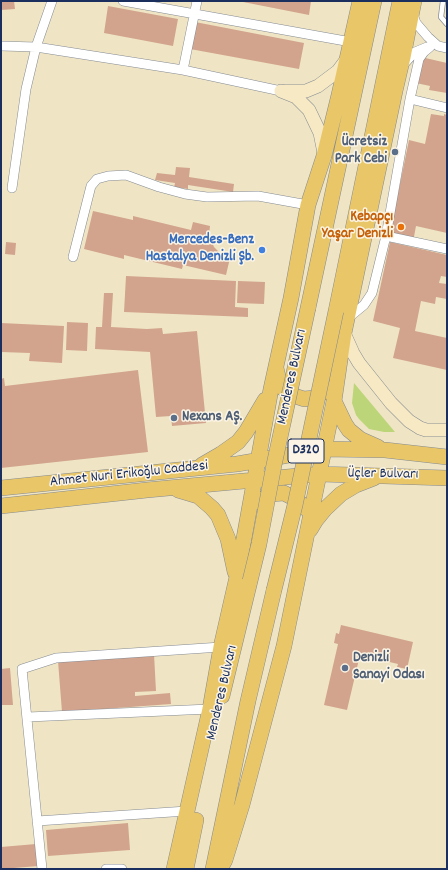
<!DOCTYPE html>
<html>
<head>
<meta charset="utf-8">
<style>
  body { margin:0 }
  #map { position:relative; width:448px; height:870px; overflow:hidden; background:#efe5c5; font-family:Dekko,sans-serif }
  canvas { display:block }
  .frame { position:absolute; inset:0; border:2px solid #1b2f5e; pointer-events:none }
</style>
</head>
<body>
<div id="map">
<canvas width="448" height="870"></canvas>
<div class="frame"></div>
</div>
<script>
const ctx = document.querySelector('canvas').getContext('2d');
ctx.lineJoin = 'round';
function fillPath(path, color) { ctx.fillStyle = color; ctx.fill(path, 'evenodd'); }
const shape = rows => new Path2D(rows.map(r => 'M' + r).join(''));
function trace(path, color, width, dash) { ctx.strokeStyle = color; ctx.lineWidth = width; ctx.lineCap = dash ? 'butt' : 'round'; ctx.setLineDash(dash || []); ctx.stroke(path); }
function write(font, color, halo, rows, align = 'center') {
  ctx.font = font + ' Dekko,sans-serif'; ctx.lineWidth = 3; ctx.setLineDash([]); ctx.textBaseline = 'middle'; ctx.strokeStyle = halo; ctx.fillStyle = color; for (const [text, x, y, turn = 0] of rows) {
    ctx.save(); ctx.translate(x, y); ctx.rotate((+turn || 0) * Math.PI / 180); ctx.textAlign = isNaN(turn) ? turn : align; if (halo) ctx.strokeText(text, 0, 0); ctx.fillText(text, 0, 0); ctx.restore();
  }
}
const green = shape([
  [354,383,395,432,384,432,369,429,359,419,356,415,352,403]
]);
const building = shape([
  [1,1,14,1,15,9,1,10],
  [238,1,311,1,309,15],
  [108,6,178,19,173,46,104,33],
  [195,22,304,43,299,69,190,49],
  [421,57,447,63,447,93,429,90,430,86,416,83],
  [431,114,444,116,444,114,447,115,447,233,416,226,413,242,386,236,394,213,409,140,425,144],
  [176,167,190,168,189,177,234,184,233,192,188,185,188,189,174,187,175,183,155,180,157,173,175,175],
  [93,211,133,220,133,216,191,230,193,222,210,226,209,235,214,247,221,254,230,258,226,275,183,265,182,269,124,255,124,259,84,249],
  [6,242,16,243,15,255,5,254],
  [390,242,447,255,447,277,441,276,439,283,447,284,447,299,436,297,435,304,421,301,415,331,447,338,447,370,393,358,400,328,373,321],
  [126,276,236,281,235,307,248,308,248,317,124,312],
  [238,281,265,282,264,304,237,303],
  [104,293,113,293,111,327,147,329,162,328,163,334,197,331,206,423,172,426,171,416,156,417,150,352,95,349,96,327,102,327],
  [67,322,88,323,87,351,66,350],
  [1,323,64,326,62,363,29,361,30,353,1,352],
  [138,370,148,452,1,468,1,379,4,378,5,386],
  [341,625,413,642,407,669,397,667,398,664,360,655,347,710,324,705,338,644,334,643,336,633,339,634],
  [154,654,156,691,135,692,135,696,170,693,171,704,62,712,58,661],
  [10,668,13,705,1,705,1,669],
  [128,823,130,850,48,856,46,830],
  [36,844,39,866,1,869,1,847]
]);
const lane = shape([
  [443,1,441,17,447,24]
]);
const street = shape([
  [123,1,351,42],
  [413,14,416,23,428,37,438,46,447,48],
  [1,46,36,47,183,70,281,91],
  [403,65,415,52,427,47],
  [183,70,197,1],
  [410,99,447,108],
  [12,188,26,89,36,47,52,1],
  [386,236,447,249],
  [73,257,91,186,97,179,108,176,126,175,159,187,185,194,207,197,258,196,308,205],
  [347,319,364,305,372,293,386,236,410,99,419,59,424,52,430,47],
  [28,717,210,709],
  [37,821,187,811],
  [42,869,22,669,56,658,221,647],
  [106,869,122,869]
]);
const secondary = shape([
  [281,91,296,97,309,110,320,133,324,153],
  [285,91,306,91,318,86,338,71,347,59],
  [344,333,353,353,359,363,391,403,409,421,420,428,426,430,447,430]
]);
const primary = shape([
  [308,308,374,1],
  [336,311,400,1],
  [276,368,279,381,284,389,295,396,304,399,314,398,328,389],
  [334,401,345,424,349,430,360,439,378,447],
  [202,465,221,454,238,442,246,432,265,400],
  [1,488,237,464,324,449,385,450,447,457],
  [178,490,198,496,212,508,218,515,228,539,235,572],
  [259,502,271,494,284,493,297,500,305,508],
  [1,506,147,490,319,474,447,478],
  [310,530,316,520,325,509,341,494,356,485,374,478],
  [222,696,250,581],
  [174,869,210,709,221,647,237,577,271,389,291,298,308,205,324,156,339,95,360,1],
  [186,869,196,820],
  [213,869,248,701,274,590],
  [220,869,225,860,242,805,284,646,334,401,344,333,395,91,403,57,414,1]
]);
const primaryBridge = shape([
  [250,581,259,544,274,465,308,308],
  [274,590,295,505,336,311]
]);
const markers = [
  [395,152,4,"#5c6f8a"],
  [401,227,4,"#e8710a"],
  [262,250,4,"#3f7fe0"],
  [174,418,4,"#5c6f8a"],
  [345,668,4,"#5c6f8a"]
];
const shields = [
  [306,451,36]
];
const shieldNames = [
  ["D320",306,451]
];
const serviceNames = [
  ["Ücretsiz",387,143,"right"],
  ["Park Cebi",387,160,"right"],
  ["Nexans AŞ.",182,418],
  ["Denizli",353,659],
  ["Sanayi Odası",353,676]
];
const foodNames = [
  ["Kebapçı",393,218],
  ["Yaşar Denizli",393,235]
];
const shopNames = [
  ["Mercedes-Benz",254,241],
  ["Hastalya Denizli Şb.",254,258]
];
const streetNames = [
  ["Menderes Bulvarı",293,377,-78],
  ["Ahmet Nuri Erikoğlu Caddesi",129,475,-6],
  ["Üçler Bulvarı",383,475,1],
  ["Menderes Bulvarı",223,693,-77]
];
fillPath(green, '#bdd579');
fillPath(building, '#d2a48d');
trace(lane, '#858a92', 6);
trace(street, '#858a92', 10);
trace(secondary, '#858a92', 14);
trace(primary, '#858a92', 16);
trace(lane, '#fff', 4.5);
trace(street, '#fff', 9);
trace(secondary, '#f6e9c3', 13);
trace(primary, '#e9c769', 15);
trace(primaryBridge, '#858a92', 16, []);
trace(primaryBridge, '#e9c769', 15);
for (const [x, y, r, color] of markers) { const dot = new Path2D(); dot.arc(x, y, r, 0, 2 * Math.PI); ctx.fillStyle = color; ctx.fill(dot); trace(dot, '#fcf5e5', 1.5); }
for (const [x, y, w] of shields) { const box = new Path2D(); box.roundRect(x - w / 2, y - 12, w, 24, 3); ctx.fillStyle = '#fcf5e5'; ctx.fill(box); trace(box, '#1b2f5e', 1); }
write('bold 14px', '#1b2f5e', null, shieldNames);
write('bold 15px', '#4e5e75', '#fcf5e5', serviceNames, 'left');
write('bold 15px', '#c56008', '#fcf5e5', foodNames, 'right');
write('bold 15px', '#366cbe', '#fcf5e5', shopNames, 'right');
write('15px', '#1b2f5e', '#fcf5e5', streetNames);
</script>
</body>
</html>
